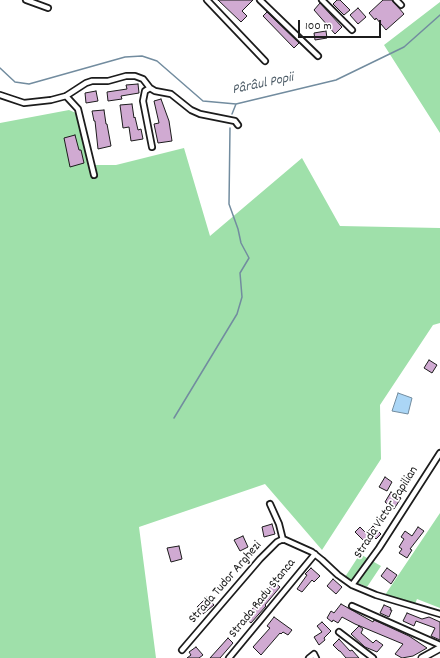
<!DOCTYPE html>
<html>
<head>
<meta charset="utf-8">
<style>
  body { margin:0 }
  #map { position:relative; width:440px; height:658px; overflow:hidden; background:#fff; font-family:Dekko,sans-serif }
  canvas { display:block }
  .scale { position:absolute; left:298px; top:20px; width:83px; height:18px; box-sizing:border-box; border:2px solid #1c1c1c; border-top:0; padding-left:5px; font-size:12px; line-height:14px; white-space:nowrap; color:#1c1c1c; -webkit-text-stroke:3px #fff; paint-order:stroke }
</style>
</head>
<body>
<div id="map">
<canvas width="440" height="658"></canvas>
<div class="scale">100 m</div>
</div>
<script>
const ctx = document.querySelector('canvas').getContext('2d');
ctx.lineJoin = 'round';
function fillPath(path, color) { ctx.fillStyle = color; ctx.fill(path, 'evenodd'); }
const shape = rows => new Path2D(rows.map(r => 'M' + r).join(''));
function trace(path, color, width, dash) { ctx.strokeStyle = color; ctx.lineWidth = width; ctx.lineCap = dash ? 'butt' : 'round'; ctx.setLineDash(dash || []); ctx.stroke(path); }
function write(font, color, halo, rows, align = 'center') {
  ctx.font = font + ' Dekko,sans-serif'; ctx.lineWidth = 3.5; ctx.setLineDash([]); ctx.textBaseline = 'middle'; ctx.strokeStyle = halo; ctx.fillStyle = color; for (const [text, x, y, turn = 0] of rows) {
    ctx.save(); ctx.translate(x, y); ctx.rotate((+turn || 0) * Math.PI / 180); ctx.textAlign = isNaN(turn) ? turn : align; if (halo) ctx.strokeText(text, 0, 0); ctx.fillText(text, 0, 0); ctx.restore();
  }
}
const green = shape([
  [440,2,440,133,384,45],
  [69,110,76,113,90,165,116,165,184,148,210,236,302,158,340,226,440,228,440,323,433,325,380,405,381,459,322,550,265,484,139,527,156,658,0,658,0,123],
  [440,513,440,608,417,599,415,604,385,595],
  [360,554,381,566,367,587,345,577]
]);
const water = shape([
  [398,393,412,398,408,414,392,411,398,393]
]);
const stream = shape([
  [0,68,15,82,29,84,125,57,142,56,157,61,203,101,236,104,336,80,404,47,440,15],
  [232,114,236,104],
  [174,418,237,314,242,297,240,273,249,258,241,243,238,229,229,204,230,128]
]);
const building = shape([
  [218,0,253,0,242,11,247,16,241,22,218,0],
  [337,0,340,0,350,10,344,15,333,4,337,0],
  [383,0,392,0,404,14,386,30,376,18,375,20,369,13,383,0],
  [320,3,342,27,335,34,314,10,320,3],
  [358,8,366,17,358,24,350,15,358,8],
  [267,12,299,43,294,48,263,16,267,12],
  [326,31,327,38,315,40,314,33,326,31],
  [138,84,139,93,121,96,122,99,108,101,107,92,127,89,126,85,138,84],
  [96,91,98,101,86,103,85,93,96,91],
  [161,99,169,121,172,141,158,143,154,124,159,123,154,101,161,99],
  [132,104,134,118,135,117,138,130,141,129,143,139,131,141,129,127,123,128,120,105,132,104],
  [104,110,106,124,107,124,111,146,98,149,95,121,94,121,92,111,104,110],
  [75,135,79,150,81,150,84,163,70,167,64,138,75,135],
  [429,360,437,365,432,373,424,368,429,360],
  [385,477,392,482,387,491,379,487,385,477],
  [391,492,401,498,394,509,385,502,391,492],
  [272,524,275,534,264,537,262,527,272,524],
  [373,526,381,534,376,539,371,534,364,541,355,532,360,527,366,533,373,526],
  [418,527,424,531,410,549,412,550,407,558,399,553,402,549,399,547,404,539,401,537,405,531,412,536,418,527],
  [243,536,248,547,240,551,234,540,243,536],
  [179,546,182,559,171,562,167,548,179,546],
  [311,568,320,576,314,582,312,580,302,592,297,589,307,575,305,574,311,568],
  [387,568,397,575,391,584,381,576,387,568],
  [333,579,342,587,336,594,327,586,333,579],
  [274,582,280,587,265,605,266,606,251,623,245,618,274,582],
  [207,597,214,605,203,614,197,607,207,597],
  [341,604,373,622,374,620,409,636,427,648,413,656,402,658,395,654,403,644,355,624,342,617,338,623,333,620,332,622,327,618,331,611,334,613,341,604],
  [384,605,391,608,390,610,392,610,389,617,380,613,384,605],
  [407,613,422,619,429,617,440,622,440,640,431,636,435,628,416,621,414,626,403,621,407,613],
  [274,617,292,630,288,635,283,632,281,634,280,633,261,655,253,647,270,628,267,626,274,617],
  [322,622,331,631,324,638,325,640,319,645,314,637,322,632,317,626,322,622],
  [359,626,363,629,361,633,373,643,376,640,383,645,377,652,365,647,351,634,359,626],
  [228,638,233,643,220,658,210,658,228,638],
  [339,639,350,651,352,650,359,658,346,658,340,651,339,651,333,645,339,639],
  [196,647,203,655,199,658,187,658,191,655,189,652,196,647]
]);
const street = shape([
  [26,0,48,8],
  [207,0,265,61],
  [260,0,318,56],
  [322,0,352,30],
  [396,0,401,5],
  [150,88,145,91,143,101,152,147],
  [0,95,24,103,51,100,66,96,86,83,92,81,108,81,126,76,135,76,143,79,150,88,155,91,171,94,191,110,200,114,235,121,238,125],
  [66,96,78,109,94,175],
  [270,504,279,524,283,540],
  [352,585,379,548,440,453],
  [352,606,440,645],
  [339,632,373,658],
  [182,650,260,559,277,542,283,539,312,552,322,560,338,575,352,585,376,595,440,614],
  [229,658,315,554],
  [309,658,314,654,316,658]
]);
const secondary = shape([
  [422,658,440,648]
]);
const streetNames = [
  ["Strada Victor Papilian",387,513,-57],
  ["Strada Tudor Arghezi",226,583,-49],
  ["Strada Radu Stanca",263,599,-51]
];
const waterNames = [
  ["Pârâul Popii",263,85,-12]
];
fillPath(green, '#9fe0aa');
fillPath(water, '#abd6f6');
trace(water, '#728c9f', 1);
trace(stream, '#728c9f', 1.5);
fillPath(building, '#d0aad2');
trace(building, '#1c1c1c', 1);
trace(street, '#1c1c1c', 8);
trace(secondary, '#1c1c1c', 9);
trace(street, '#fff', 4.5);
trace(secondary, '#fff', 6);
write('13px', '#1c1c1c', '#fff', streetNames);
write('italic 14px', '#4e5d68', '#fff', waterNames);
</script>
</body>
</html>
